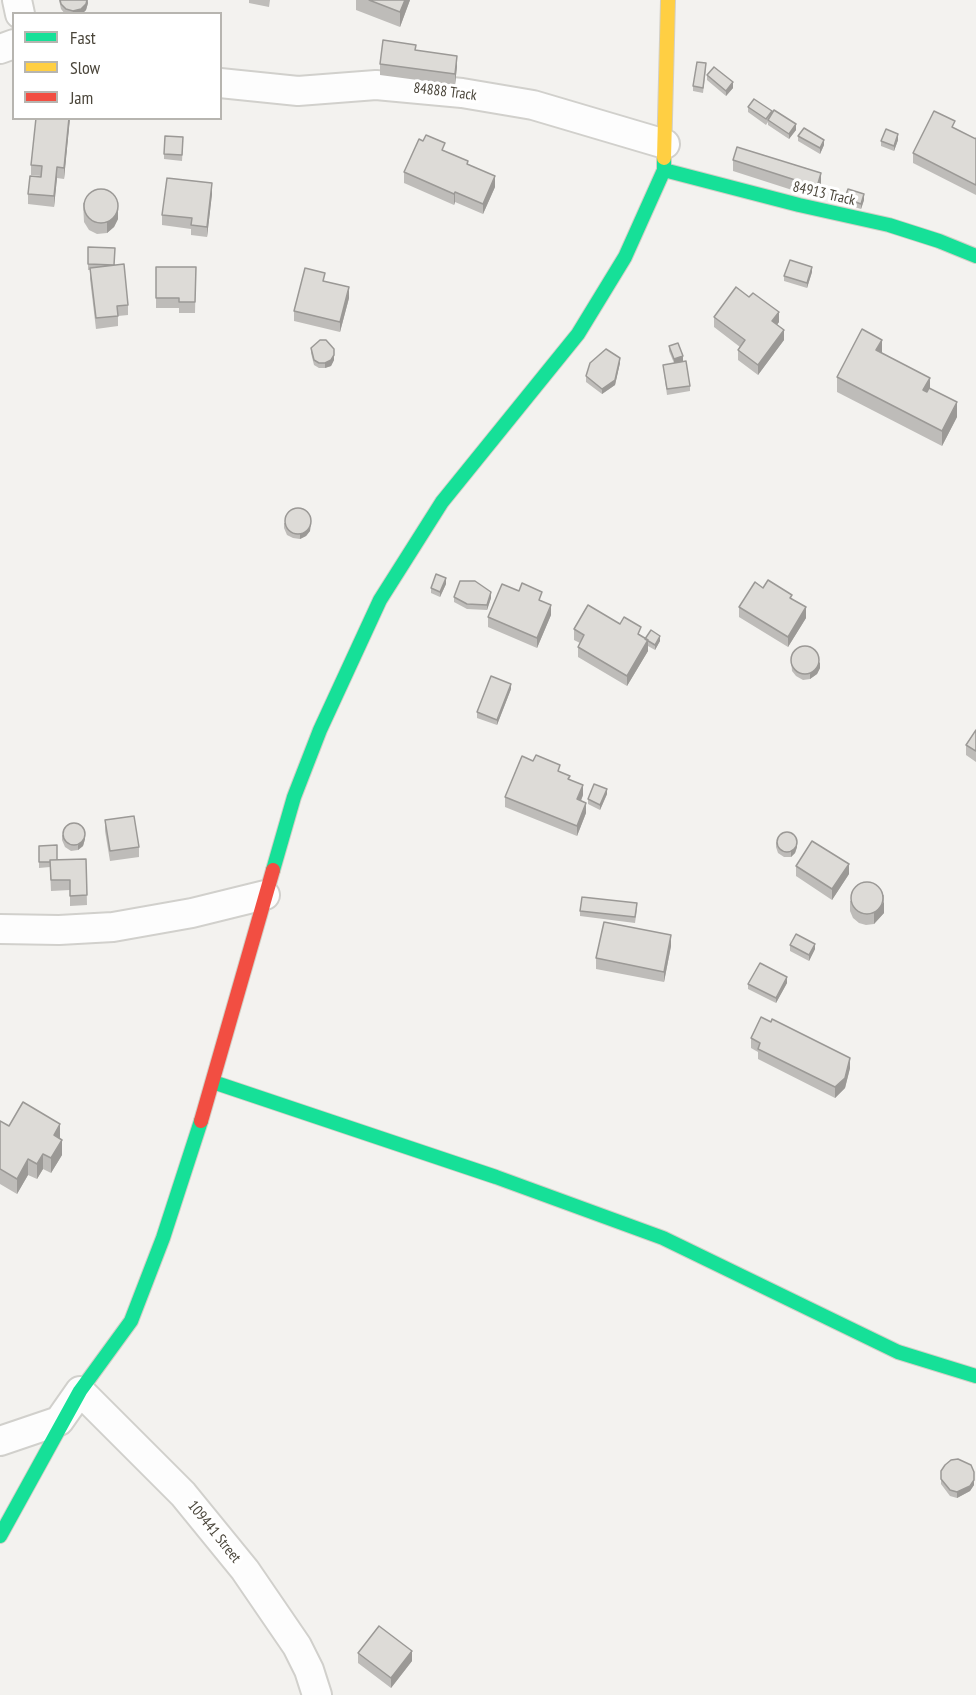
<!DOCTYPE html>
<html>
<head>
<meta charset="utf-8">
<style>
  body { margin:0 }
  #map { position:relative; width:976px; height:1695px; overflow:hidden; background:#f3f2ef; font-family:"PT Sans Narrow",sans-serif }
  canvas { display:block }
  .legend { position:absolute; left:12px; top:12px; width:210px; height:108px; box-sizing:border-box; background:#fff; border:2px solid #b7b5b0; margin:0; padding:8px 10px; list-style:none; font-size:18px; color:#4a453a }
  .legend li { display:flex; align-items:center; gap:12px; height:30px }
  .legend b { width:30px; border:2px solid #b7b5b0 }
</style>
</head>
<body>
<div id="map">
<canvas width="976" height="1695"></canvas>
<ul class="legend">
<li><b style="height:8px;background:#16e098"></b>Fast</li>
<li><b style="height:8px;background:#ffcf43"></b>Slow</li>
<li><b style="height:8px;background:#f24e42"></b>Jam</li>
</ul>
</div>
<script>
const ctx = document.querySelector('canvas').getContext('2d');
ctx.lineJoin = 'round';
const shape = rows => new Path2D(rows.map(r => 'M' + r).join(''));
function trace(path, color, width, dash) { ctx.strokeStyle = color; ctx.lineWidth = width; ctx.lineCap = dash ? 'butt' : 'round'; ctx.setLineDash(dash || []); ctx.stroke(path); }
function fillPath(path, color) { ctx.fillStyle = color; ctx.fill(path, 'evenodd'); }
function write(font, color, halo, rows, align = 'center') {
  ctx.font = font + ' "PT Sans Narrow",sans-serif'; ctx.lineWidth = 6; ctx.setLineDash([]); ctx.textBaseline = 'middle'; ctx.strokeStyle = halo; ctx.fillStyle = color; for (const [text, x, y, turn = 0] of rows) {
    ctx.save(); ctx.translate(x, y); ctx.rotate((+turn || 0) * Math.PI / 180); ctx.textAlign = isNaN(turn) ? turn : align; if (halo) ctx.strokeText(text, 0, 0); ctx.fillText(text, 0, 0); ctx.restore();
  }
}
const street = shape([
  [17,0,20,14],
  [0,49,14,44],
  [220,83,298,91,376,85,462,93,533,105,665,144],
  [0,929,59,930,113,927,192,913,265,895],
  [0,1441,59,1421,80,1391,183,1494,245,1570,297,1646,309,1670,317,1695]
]);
const fast = shape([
  [664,170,799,205,889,225,939,241,976,256],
  [273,870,294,797,320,730,380,600,442,502,578,334,625,257,664,170,664,158],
  [213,1082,496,1177,663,1238,898,1352,976,1376],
  [0,1536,80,1391,131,1321,163,1238,201,1121]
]);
const slow = shape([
  [664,158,668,0]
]);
const jam = shape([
  [201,1121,273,870]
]);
const wall = shape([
  [59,0,88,0,88,3,86,10,82,14,65,14,61,9],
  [249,0,270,0,269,7,249,3],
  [356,0,410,0,400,27,356,10],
  [380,64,457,66,455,85,380,75],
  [706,68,703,93,693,91,693,86],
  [707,75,733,88,726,96,707,80],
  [748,107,772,114,796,130,789,139,768,125,768,122,766,125,748,112],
  [70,118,64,179,57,178,54,207,28,204,28,194,41,176,31,175,31,165],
  [955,128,976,139,976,138,976,195,913,163,913,153],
  [798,136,824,145,820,154,798,141],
  [898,140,894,151,881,146,881,141],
  [183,143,182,161,164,159,164,154],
  [445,151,468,165,495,187,483,214,455,202,454,205,404,183,404,172],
  [733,160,821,184,817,198,733,171],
  [212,194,207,237,191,235,191,229,162,225,162,215],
  [845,198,864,200,861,209,845,204],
  [83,203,118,219,114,227,107,233,97,234,89,230,84,222],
  [88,247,114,265,128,305,128,315,118,316,118,326,96,329,90,279,90,270,88,270],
  [156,267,196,267,195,313,179,313,179,308,156,308],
  [812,272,807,288,784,281,784,276],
  [325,281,349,298,340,332,294,321,294,311],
  [714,317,779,322,777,325,784,340,758,375,738,360,738,350,740,347,714,327],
  [669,346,683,361,678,363,690,386,690,391,667,395,663,365,674,363,669,351],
  [311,348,334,354,334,360,331,366,325,368,319,368,314,365,311,353],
  [882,353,957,417,942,446,837,392,837,377],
  [620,363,615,385,602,394,586,382,586,376],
  [284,523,311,524,310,531,306,536,300,539,293,538,287,535,284,528],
  [446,584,440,597,431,593,431,588],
  [763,588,792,599,806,618,788,647,739,617,739,607],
  [454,597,491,598,487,610,467,609,454,602],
  [542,601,551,615,537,648,488,627,488,617],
  [574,629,641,636,645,639,660,641,655,650,648,646,648,651,627,686,578,657,578,647,580,643,574,640],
  [791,658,820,668,817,674,810,679,803,680,796,676,792,671],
  [511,689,497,725,477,718,477,712],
  [976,730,976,762,966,755,966,745],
  [560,772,570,780,583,795,581,801,586,813,577,836,505,807,505,797],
  [607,794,600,810,588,804,588,799],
  [105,820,139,847,139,857,110,861,105,831],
  [62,835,85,839,83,846,78,850,71,851,65,847,62,840],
  [776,842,797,847,795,853,791,857,784,857,778,853,776,847],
  [39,846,57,860,86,859,87,905,70,906,70,890,51,891,50,867,39,868],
  [796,866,849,874,832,900,796,876],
  [884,895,884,913,874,924,866,925,859,923,853,918,850,911,850,901],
  [637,909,635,923,580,916,580,911],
  [790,945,815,949,809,961,790,951],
  [671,946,664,982,596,969,596,958],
  [787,983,776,1003,748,989,748,984],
  [751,1038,850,1068,845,1088,835,1098,758,1059,758,1052,751,1048],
  [0,1121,9,1126,60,1139,62,1155,51,1173,43,1169,37,1179,28,1175,17,1194,0,1184],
  [941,1471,974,1472,974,1485,970,1491,957,1498,950,1496,941,1484],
  [358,1653,412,1661,391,1688,358,1663]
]);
const shadedWall = shape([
  [87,0,88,3,86,10,82,14,73,14,73,11],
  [405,0,410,0,400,27,400,12],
  [457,56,457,66,455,85,455,74],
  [733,82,733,88,726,96,726,91],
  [69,118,70,118,64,179,64,168],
  [796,124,796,130,789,139,789,134],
  [898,134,898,140,894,151,894,146],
  [824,140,824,145,820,154,820,148],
  [57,167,57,178,54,207,54,196],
  [821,173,821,184,817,198,817,187],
  [495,176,495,187,483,214,483,204],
  [212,183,212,194,207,237,207,227],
  [455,192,455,202,454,205,454,194],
  [864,194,864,200,861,209,861,204],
  [118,209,118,219,114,227,107,233,107,222],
  [812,267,812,272,807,288,807,283],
  [349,287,349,298,340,332,340,322],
  [779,312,779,322,772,331,772,321],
  [784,330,784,340,758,375,758,365],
  [882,340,882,355,876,350],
  [334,349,334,360,331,366,325,368,325,363],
  [683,356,683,361,674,364,674,359],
  [620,358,620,363,615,385,602,394,602,389],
  [930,378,930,393,923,390],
  [957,402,957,417,942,446,942,431],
  [311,519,310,531,306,536,300,539,300,534],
  [446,578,446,584,440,597,440,592],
  [491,592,491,598,487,610,487,605],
  [551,605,551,615,537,648,537,638],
  [806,607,806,618,788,647,788,637],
  [660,636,660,641,655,650,655,645],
  [648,640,648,651,627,686,627,676],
  [820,662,820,668,817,674,810,679,810,674],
  [511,684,511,689,497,725,497,720],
  [583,785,583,795,577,810,577,799],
  [607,789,607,794,600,810,600,805],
  [586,803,586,813,577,836,577,826],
  [85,834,85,839,83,846,78,850,78,845],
  [797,841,797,847,795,853,791,857,791,851],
  [849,864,849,874,832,900,832,889],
  [884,902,884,913,874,924,874,913],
  [671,935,671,946,664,982,664,972],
  [815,944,815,949,809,961,809,955],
  [787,977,787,983,776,1003,776,998],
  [850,1058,850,1068,845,1088,835,1098,835,1087],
  [60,1124,60,1139,54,1135],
  [62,1140,62,1155,51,1173,51,1158],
  [43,1154,43,1169,37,1179,37,1164],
  [28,1159,28,1175,17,1194,17,1179],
  [974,1480,974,1485,970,1491,957,1498,957,1492],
  [412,1651,412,1661,391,1688,391,1678]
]);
const building = shape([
  [60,0,87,0,86,4,81,9,73,11,66,9,61,4,60,0],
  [369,0,405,0,400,12,369,0],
  [383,40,416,45,415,50,457,56,455,74,380,64,383,40],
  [697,62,706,63,703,88,693,86,697,62],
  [714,67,733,82,726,91,707,75,714,67],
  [754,99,772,111,766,119,748,107,754,99],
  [774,110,796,124,789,134,768,120,774,110],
  [934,111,955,121,952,127,976,139,976,138,976,185,913,153,934,111],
  [36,118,69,118,64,168,57,167,54,196,28,194,30,176,41,177,42,166,31,165,36,118],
  [804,128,824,140,820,148,798,136,804,128],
  [886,129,898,134,894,146,881,141,886,129],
  [426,135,445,143,442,150,468,161,467,164,495,176,483,204,455,192,454,194,404,172,419,139,423,141,426,135],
  [165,136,183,137,182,155,164,154,165,136],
  [737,147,821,173,817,187,733,160,737,147],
  [167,178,212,183,207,227,191,225,192,218,162,215,167,178],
  '84 206a17 17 0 1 1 34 0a17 17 0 1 1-34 0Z',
  [848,189,864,194,861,204,845,198,848,189],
  [88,247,115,248,114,265,88,264,88,247],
  [790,260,812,267,807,283,784,276,790,260],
  [124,264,128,305,117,306,118,316,96,318,90,268,124,264],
  [156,267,196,267,195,302,179,302,179,298,156,298,156,267],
  [305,268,325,273,323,281,349,287,340,322,294,311,305,268],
  [736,287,749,297,753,293,779,312,772,321,784,330,758,365,738,350,745,340,714,317,736,287],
  [862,329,882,340,876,350,930,378,923,390,927,392,929,388,957,402,942,431,837,377,862,329],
  [320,340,326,340,334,349,334,355,331,360,325,363,319,363,314,360,311,348,320,340],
  [678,343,683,356,674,359,669,346,678,343],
  [606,349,620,358,615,380,602,389,586,376,590,363,606,349],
  [686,361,690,386,667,389,663,365,686,361],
  '285 521a13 13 0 1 1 26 0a13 13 0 1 1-26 0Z',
  [436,574,446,578,440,592,431,588,436,574],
  [768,580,792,595,790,598,806,607,788,637,739,607,755,582,763,588,768,580],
  [460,581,475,581,491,592,487,605,467,604,454,597,460,581],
  [522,583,542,592,539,600,551,605,537,638,488,617,502,584,519,591,522,583],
  [588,605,620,624,624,617,641,627,638,634,648,640,627,676,578,647,584,635,574,629,588,605],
  [651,630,660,636,655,645,645,639,651,630],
  '791 660a14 14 0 1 1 28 0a14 14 0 1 1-28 0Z',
  [491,676,511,684,497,720,477,712,491,676],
  [976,730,976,751,966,745,976,730],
  [536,755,560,765,558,771,570,776,568,779,583,785,577,799,586,803,577,826,505,797,522,756,533,761,536,755],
  [594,784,607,789,600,805,588,799,594,784],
  [134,816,139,847,110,851,105,820,134,816],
  '63 834a11 11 0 1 1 22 0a11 11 0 1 1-22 0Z',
  '777 842a10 10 0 1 1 20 0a10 10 0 1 1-20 0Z',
  [812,841,849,864,832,889,796,866,812,841],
  [57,845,57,860,50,860,50,862,39,862,39,846,57,845],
  [86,859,87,895,70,896,70,880,51,880,50,860,86,859],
  '851 898a16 16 0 1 1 32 0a16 16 0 1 1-32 0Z',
  [582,897,637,903,635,917,580,911,582,897],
  [604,922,671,935,664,972,596,958,604,922],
  [796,934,815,944,809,955,790,945,796,934],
  [760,963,787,977,776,998,748,984,760,963],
  [761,1017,771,1022,772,1019,850,1058,845,1078,835,1087,758,1049,760,1043,751,1038,761,1017],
  [23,1102,60,1124,54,1135,62,1140,51,1158,43,1154,37,1164,28,1159,17,1179,0,1169,0,1121,9,1126,23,1102],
  [958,1459,971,1465,974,1472,974,1480,970,1486,957,1492,950,1490,941,1479,941,1471,945,1465,951,1460,958,1459],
  [379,1626,412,1651,391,1678,358,1653,379,1626]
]);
const streetNames = [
  ["84888 Track",445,92,7],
  ["84913 Track",824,194,13],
  ["109441 Street",214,1532,51]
];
trace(street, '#d1d0cc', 32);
trace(fast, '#d2cfc6', 16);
trace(slow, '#d2cfc6', 16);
trace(jam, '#d2cfc6', 16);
trace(street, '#fdfdfd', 28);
trace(fast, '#16e098', 14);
trace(slow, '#ffcf43', 14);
trace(jam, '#f24e42', 14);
fillPath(wall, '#bebcb9');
fillPath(shadedWall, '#9b9996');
fillPath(building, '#dddbd7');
trace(building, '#9b9996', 1.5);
write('15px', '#4a453a', '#fff', streetNames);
</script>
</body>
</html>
